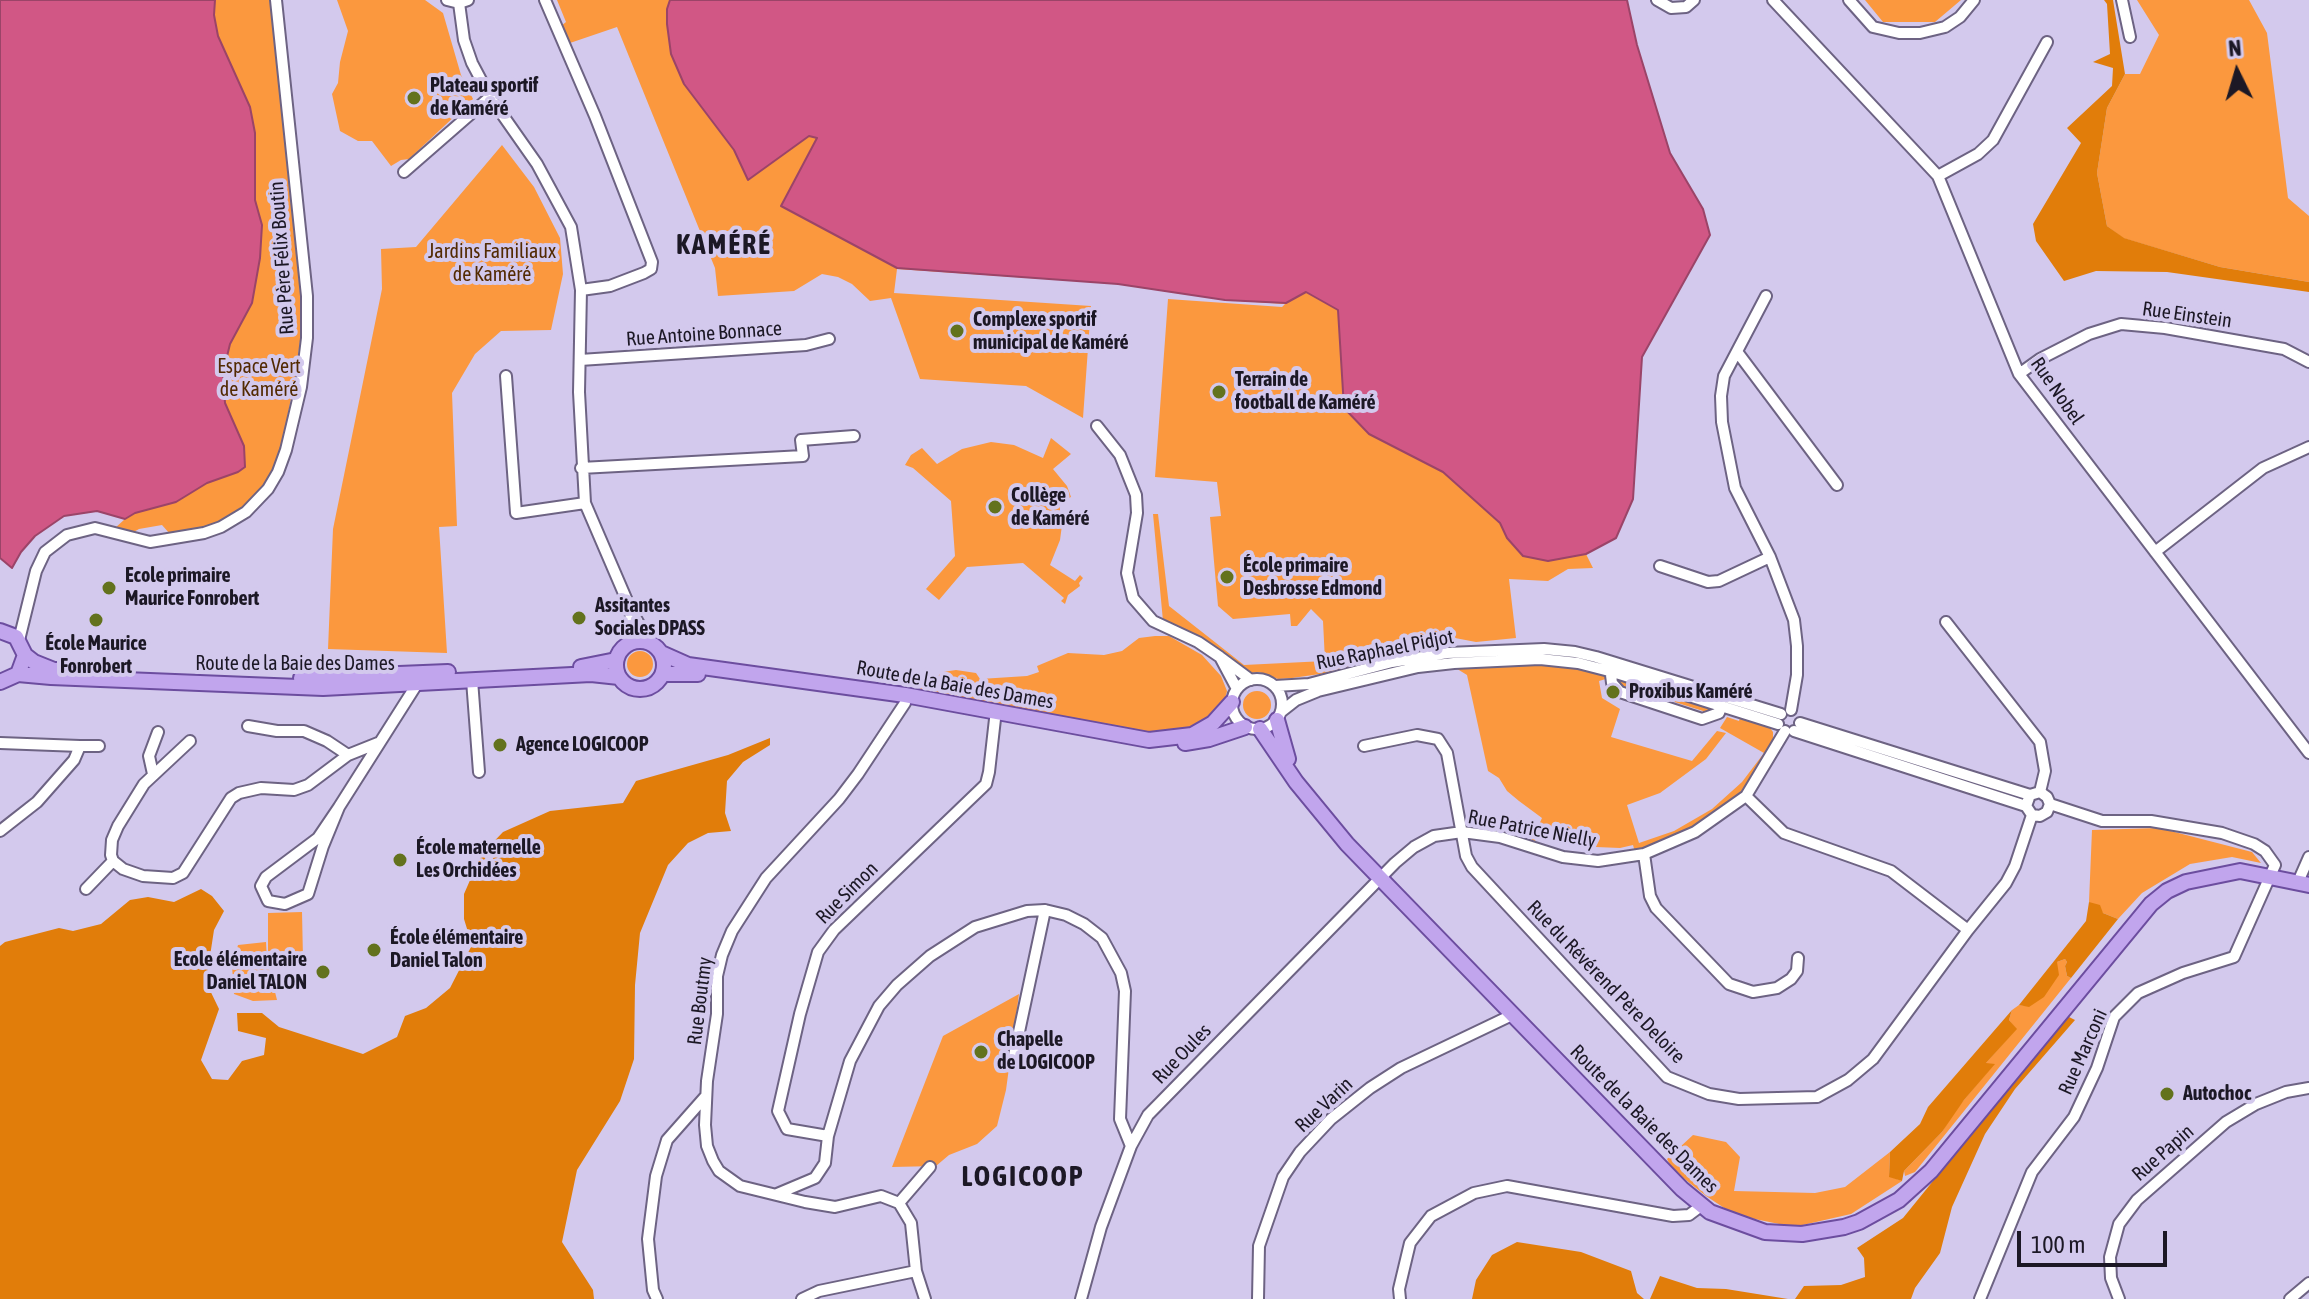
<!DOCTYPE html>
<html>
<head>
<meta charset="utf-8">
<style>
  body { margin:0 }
  #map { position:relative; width:2309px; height:1299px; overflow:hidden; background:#d3c9ed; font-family:"Asap Condensed",sans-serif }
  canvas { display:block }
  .north { position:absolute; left:2197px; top:32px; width:80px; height:80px; -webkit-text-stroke:6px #d3c9ed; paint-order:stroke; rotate:355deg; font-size:22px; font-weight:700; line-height:32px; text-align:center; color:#1c1825 }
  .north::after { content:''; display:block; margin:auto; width:28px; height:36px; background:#1c1825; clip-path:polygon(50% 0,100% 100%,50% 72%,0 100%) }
  .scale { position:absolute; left:2017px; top:1231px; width:150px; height:36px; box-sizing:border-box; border:4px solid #1c1825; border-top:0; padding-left:10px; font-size:24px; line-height:28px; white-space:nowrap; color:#1c1825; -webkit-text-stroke:6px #d3c9ed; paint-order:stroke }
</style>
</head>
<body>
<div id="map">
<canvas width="2309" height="1299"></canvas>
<div class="north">N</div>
<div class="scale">100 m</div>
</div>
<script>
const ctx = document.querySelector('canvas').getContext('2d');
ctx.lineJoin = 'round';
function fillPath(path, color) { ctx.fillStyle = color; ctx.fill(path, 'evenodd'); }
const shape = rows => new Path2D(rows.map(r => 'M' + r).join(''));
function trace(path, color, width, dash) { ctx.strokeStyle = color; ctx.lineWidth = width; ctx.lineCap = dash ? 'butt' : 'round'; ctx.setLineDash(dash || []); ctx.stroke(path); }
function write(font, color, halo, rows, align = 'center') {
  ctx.font = font + ' "Asap Condensed",sans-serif'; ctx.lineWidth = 8; ctx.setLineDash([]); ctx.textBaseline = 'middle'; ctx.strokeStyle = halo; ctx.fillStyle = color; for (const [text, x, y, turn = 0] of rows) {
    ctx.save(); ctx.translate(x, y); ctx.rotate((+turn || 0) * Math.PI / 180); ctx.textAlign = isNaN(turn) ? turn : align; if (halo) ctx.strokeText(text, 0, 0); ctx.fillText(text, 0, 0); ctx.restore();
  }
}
const green = shape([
  [0,0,270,0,300,292,301,334,294,384,280,452,267,481,245,506,225,521,199,530,170,534,162,525,139,529,130,534,115,528,125,519,97,511,64,516,35,536,21,552,12,568,0,558],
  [337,0,425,0,443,13,461,75,473,99,409,159,401,160,391,166,372,141,358,141,340,131,332,94,338,83,340,62,348,31],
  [557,0,1627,0,1637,45,1670,153,1703,209,1710,235,1642,357,1633,499,1616,538,1586,554,1593,568,1568,569,1548,581,1509,579,1516,638,1476,642,1455,638,1424,641,1327,673,1292,678,1278,679,1259,672,1251,673,1232,658,1190,633,1163,621,1153,514,1158,514,1169,606,1244,665,1325,661,1323,621,1311,609,1297,626,1291,626,1290,614,1233,619,1218,606,1210,517,1221,516,1217,482,1155,477,1168,299,1282,307,1285,304,1225,300,1118,284,897,269,894,293,1091,306,1083,418,1026,386,920,379,891,298,870,301,852,284,838,277,822,274,794,291,718,296,715,268,617,27,570,43,561,26,566,22],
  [1865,0,1961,0,1935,22,1883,22],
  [2137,0,2249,0,2267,33,2288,198,2309,216,2309,282,2220,267,2123,238,2107,226,2097,173,2107,108,2125,74,2140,74,2159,35],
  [502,145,534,187,560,238,563,274,551,330,501,331,475,354,452,393,457,526,439,527,447,653,328,649,333,529,382,289,381,249,416,247],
  [1051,438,1071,454,1053,469,1067,486,1071,497,1059,502,1062,525,1060,540,1050,565,1075,581,1080,575,1083,578,1079,583,1080,586,1068,595,1065,604,1061,601,1064,598,1023,563,967,567,939,600,926,589,955,556,951,501,913,468,905,465,911,455,922,448,937,464,962,449,991,442,1014,445,1043,458],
  [1155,636,1169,636,1202,655,1221,676,1227,691,1223,707,1201,725,1175,732,1138,734,919,693,920,689,943,672,956,670,976,673,980,679,1027,676,1039,672,1037,666,1068,653,1104,655,1122,651,1139,638],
  '627 664a13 13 0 1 1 26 0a13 13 0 1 1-26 0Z',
  [1524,662,1578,666,1606,673,1609,678,1599,681,1602,698,1620,709,1611,737,1692,761,1717,731,1726,733,1706,759,1660,793,1627,805,1639,843,1674,831,1712,809,1742,782,1764,753,1720,728,1727,717,1739,721,1741,715,1767,724,1773,732,1773,747,1737,797,1703,823,1668,840,1635,852,1633,845,1620,848,1596,847,1542,828,1535,841,1532,840,1542,818,1519,801,1507,791,1499,778,1488,771,1467,675,1454,667,1473,665,1481,668,1514,666],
  [1620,679,1706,704,1711,708,1711,712,1702,719,1703,711,1624,686,1620,692,1618,686],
  '1243 705a14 14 0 1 1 28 0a14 14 0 1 1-28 0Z',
  [2159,828,2252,852,2261,863,2232,857,2190,864,2142,893,2118,919,2103,913,2089,902,2092,830],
  [302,912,303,959,268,959,268,913],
  [266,942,267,960,277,1000,253,1001,234,994,232,966,238,945],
  [2065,959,2067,962,2065,966,2067,976,2071,978,1915,1172,1905,1176,1904,1171,1942,1132,1953,1113,1994,1064,1985,1064,2016,1029,2009,1020,2012,1010,2019,1005,2029,1006,2057,962],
  [1019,994,1006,1090,997,1126,977,1144,949,1155,936,1166,892,1167,943,1036],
  [1693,1135,1726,1142,1740,1157,1734,1191,1815,1193,1845,1187,1890,1152,1889,1176,1902,1181,1851,1214,1794,1227,1735,1215,1706,1196,1672,1169,1667,1159]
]);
const forest = shape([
  [2104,0,2113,0,2125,74,2107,108,2097,173,2107,226,2124,238,2220,267,2309,282,2309,292,2167,272,2096,271,2064,281,2036,241,2033,224,2081,143,2067,128,2112,86,2113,68,2093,62,2110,54,2107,4],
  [770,738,770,745,743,762,727,781,725,813,731,831,708,833,688,843,668,865,640,933,635,985,634,1059,620,1101,577,1170,562,1242,593,1290,594,1299,0,1299,0,946,5,942,59,928,73,931,101,924,130,900,148,897,174,902,201,889,212,896,224,911,214,930,206,982,219,1009,201,1060,212,1079,228,1080,242,1061,264,1055,266,1038,238,1031,237,1013,262,1013,279,1027,363,1054,397,1037,405,1016,426,1008,450,988,472,945,464,919,464,894,481,855,503,832,550,811,623,803,636,781,728,755],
  [2089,902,2100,905,2103,913,2118,919,2071,978,2067,976,2065,966,2067,962,2065,959,2057,962,2059,975,2044,997,2029,1007,2019,1005,2086,921],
  [2012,1010,2009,1020,2017,1029,1986,1063,1995,1064,1964,1100,1942,1132,1904,1171,1902,1181,1889,1177,1890,1152,1920,1124,1928,1107],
  [2067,1016,2075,1020,2015,1089,1985,1134,1952,1207,1940,1253,1915,1288,1911,1299,1795,1299,1804,1286,1841,1285,1865,1277,1864,1258,1857,1248,1903,1218],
  [1517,1242,1581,1252,1631,1271,1637,1293,1644,1299,1472,1299,1476,1280,1492,1255],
  [1660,1276,1697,1288,1726,1289,1788,1299,1650,1299]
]);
const water = shape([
  [0,0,215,0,214,15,218,36,250,107,255,133,255,200,262,225,260,258,252,303,230,344,223,373,225,403,244,446,245,467,238,472,207,483,176,502,135,513,125,519,97,511,64,516,35,536,21,552,12,568,0,558,0,0],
  [670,0,1627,0,1637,45,1670,153,1703,209,1710,235,1642,357,1633,499,1616,538,1586,554,1548,561,1523,556,1507,538,1500,523,1443,472,1369,434,1344,408,1338,310,1306,292,1286,303,1225,300,1118,284,897,268,781,206,817,138,809,136,748,180,734,150,684,84,671,54,667,24,667,9,670,0]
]);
const minor = shape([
  [447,0,459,3,468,0],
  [545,0,595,116,652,262,651,269,644,273,610,286,581,290],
  [1657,0,1671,8,1686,7,1694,0],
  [1773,0,1938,176,2019,374,2309,753],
  [1849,0,1873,27,1899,33,1920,33,1945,27,1960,17,1974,0],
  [2122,0,2130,37],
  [459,3,464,40,472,63,490,97,537,164,571,227,581,290,579,392,585,503,631,610,650,643],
  [404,172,490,97],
  [1938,176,1978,154,1993,140,2047,42],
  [1766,296,1724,376,1721,396,1722,422,1735,488,1770,557,1794,620,1797,646,1797,675,1791,710],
  [1738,353,1837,485],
  [580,360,806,345,829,339],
  [2019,374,2040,359,2089,334,2121,324,2165,328,2284,349,2309,362],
  [506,376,516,513,585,503],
  [1097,426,1120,455,1136,495,1137,513,1127,573,1133,598,1153,621,1198,642,1220,657],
  [581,468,803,456,801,440,854,436],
  [2155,552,2263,468,2309,447],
  [1660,566,1708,582,1719,581,1770,557],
  [1946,622,2040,742,2045,771,2040,792],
  [19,640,36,571,45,552,67,535,95,528,150,542,204,533,221,527,246,512,268,489,278,472,286,450,301,387,307,338,307,296,276,0],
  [628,644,631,612],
  [1615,669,1611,675,1612,683,1620,692,1702,719,1719,713,1721,707],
  '1232 704a25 25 0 1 1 50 0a25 25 0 1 1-50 0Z',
  [472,680,479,772],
  [1275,686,1309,684,1392,662,1447,653,1544,649,1575,652,1596,657,1781,714],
  [1237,689,1220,657,1251,680],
  [905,703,858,774,839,799,766,878,732,931,722,955,717,976,717,1014,707,1081,705,1125,707,1146,713,1161,719,1171,740,1186,805,1202,835,1207,881,1196,899,1203,911,1223,916,1271,925,1299],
  [1282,711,1296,700,1318,691,1418,667,1454,663,1540,659,1578,663,1613,672,1778,724],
  [1800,723,2030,795],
  [248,726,277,731,304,731,327,741,348,755],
  [1794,731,2026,806],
  [190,741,144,784,118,826,112,840,111,855,113,861,123,869,143,876,173,878,183,873,231,798,239,793,261,788,294,790,308,785,348,755,378,743],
  [0,743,80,746,74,760,37,802,0,831],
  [80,746,99,746],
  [1364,746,1417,735,1438,739,1447,753,1466,856,1472,867,1667,1077,1709,1094,1739,1099,1817,1097,1848,1080,1873,1059,1968,930,2006,883,2015,866,2032,815],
  [153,774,149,756,158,732],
  [1746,796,1784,833,1891,871,1968,930],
  [339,807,323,846,308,894,285,904,268,901,261,886,266,877,318,838,339,807],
  [339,807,417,684],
  [1644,854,1650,896,1656,908,1729,984,1753,992,1777,988,1791,979,1797,971,1798,958],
  [2298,882,2309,857],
  [86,889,113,861],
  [1013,1060,1045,910],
  [828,1136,787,1129,778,1111,800,1014,818,952,834,930,986,784,989,772,995,719],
  [777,1194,815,1178,825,1163,828,1136,850,1061,879,1006,897,985,930,956,975,927,1027,911,1045,910,1066,915,1084,924,1102,938,1121,973,1125,991,1120,1119,1131,1146],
  [899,1203,930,1167],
  [657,1299,653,1290,648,1239,656,1176,667,1140,705,1097],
  [802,1299,819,1291,916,1271],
  [1081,1299,1101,1227,1131,1146,1148,1115,1395,863,1414,847,1434,836,1462,832,1500,837,1563,857,1598,861,1644,854,1695,832,1746,796,1785,731],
  [1258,1299,1259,1246,1283,1177,1300,1152,1331,1119,1370,1088,1401,1068,1512,1015],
  [1400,1299,1399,1289,1410,1243,1431,1216,1474,1193,1507,1186,1673,1216,1689,1215,1701,1206],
  [1980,1299,2032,1172,2074,1117,2097,1068,2114,1017,2138,993,2183,973,2234,957,2275,865,2265,851,2254,844,2222,833,2151,821,2102,821,2050,804,2047,797,2040,792,2030,795,2026,806,2032,815,2040,816,2047,812,2050,804],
  [2119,1299,2111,1278,2110,1257,2119,1224,2137,1200,2226,1122,2256,1104,2286,1092,2309,1088],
  [2290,1299,2309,1283]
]);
const major = shape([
  [0,631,16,637,25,655,18,674,0,682],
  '616 665a24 24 0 1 1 48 0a24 24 0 1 1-48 0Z',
  [661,653,688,665,905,695,1149,740,1192,735,1213,723,1232,702],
  [25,655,34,662,54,670,65,670],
  [581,667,616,660],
  [18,674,51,677,323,688,591,674,619,677],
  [663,674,698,674],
  [301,678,448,672],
  [1277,720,1288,759],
  [1260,729,1296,782,1347,844,1682,1189,1710,1212,1765,1232,1802,1234,1844,1227,1859,1222,1899,1200,1931,1171,2151,904,2167,891,2186,882,2240,871,2309,885],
  [1185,743,1209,739,1245,727]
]);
const markers = [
  [414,98,8,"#63721d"],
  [957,331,8,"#63721d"],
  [1219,392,8,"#63721d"],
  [995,507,8,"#63721d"],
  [1227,577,8,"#63721d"],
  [109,588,8,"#63721d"],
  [579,618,8,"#63721d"],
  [96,620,8,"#63721d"],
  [1613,692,8,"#63721d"],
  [500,745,8,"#63721d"],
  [400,860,8,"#63721d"],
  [374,950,8,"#63721d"],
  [323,972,8,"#63721d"],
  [981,1052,8,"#63721d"],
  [2167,1094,8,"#63721d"]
];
const poiNames = [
  ["Plateau sportif",430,86],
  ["de Kaméré",430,109],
  ["Complexe sportif",973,320],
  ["municipal de Kaméré",973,343],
  ["Terrain de",1235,380],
  ["football de Kaméré",1235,403],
  ["Collège",1011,496],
  ["de Kaméré",1011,519],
  ["École primaire",1243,566],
  ["Desbrosse Edmond",1243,589],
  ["Ecole primaire",125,576],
  ["Maurice Fonrobert",125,599],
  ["Assitantes",595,606],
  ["Sociales DPASS",595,629],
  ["École Maurice",96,644,"center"],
  ["Fonrobert",96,667,"center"],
  ["Proxibus Kaméré",1629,692],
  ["Agence LOGICOOP",516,745],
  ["École maternelle",416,848],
  ["Les Orchidées",416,871],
  ["École élémentaire",390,938],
  ["Daniel Talon",390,961],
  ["Ecole élémentaire",307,960,"right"],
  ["Daniel TALON",307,983,"right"],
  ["Chapelle",997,1040],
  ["de LOGICOOP",997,1063],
  ["Autochoc",2183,1094]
];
const parkNames = [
  ["Jardins Familiaux",492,252],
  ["de Kaméré",492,275],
  ["Espace Vert",259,367],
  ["de Kaméré",259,390]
];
const streetNames = [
  ["Rue Père Félix Boutin",282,258,-94],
  ["Rue Einstein",2187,315,8],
  ["Rue Antoine Bonnace",704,334,-4],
  ["Rue Nobel",2057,391,55],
  ["Rue Raphael Pidjot",1385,650,-11],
  ["Route de la Baie des Dames",295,664],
  ["Route de la Baie des Dames",955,685,10],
  ["Rue Patrice Nielly",1532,829,11],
  ["Rue Simon",847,893,-45],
  ["Rue du Révérend Père Deloire",1606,982,46],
  ["Rue Boutmy",700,1001,-83],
  ["Rue Marconi",2083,1052,-66],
  ["Rue Oules",1182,1054,-46],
  ["Rue Varin",1324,1105,-43],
  ["Route de la Baie des Dames",1644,1119,45],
  ["Rue Papin",2163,1153,-41]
];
const districtNames = [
  ["KAMÉRÉ",724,245],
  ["LOGICOOP",1023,1177]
];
fillPath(green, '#fb983e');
fillPath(forest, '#e17d0a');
fillPath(water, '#d15785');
trace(water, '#9b4468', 2);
trace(minor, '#6d6383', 14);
trace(major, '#6c4d9f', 18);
trace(minor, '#fff', 10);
trace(major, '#c1a5ed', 14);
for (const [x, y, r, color] of markers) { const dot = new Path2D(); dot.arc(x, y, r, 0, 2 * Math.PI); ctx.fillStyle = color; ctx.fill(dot); trace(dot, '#d3c9ed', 3); }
write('bold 20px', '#1c1825', '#d3c9ed', poiNames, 'left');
write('20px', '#522a02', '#d3c9ed', parkNames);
write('20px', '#1c1825', '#d3c9ed', streetNames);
ctx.letterSpacing = '2px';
write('bold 28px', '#1c1825', '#d3c9ed', districtNames);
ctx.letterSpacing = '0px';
</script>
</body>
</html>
